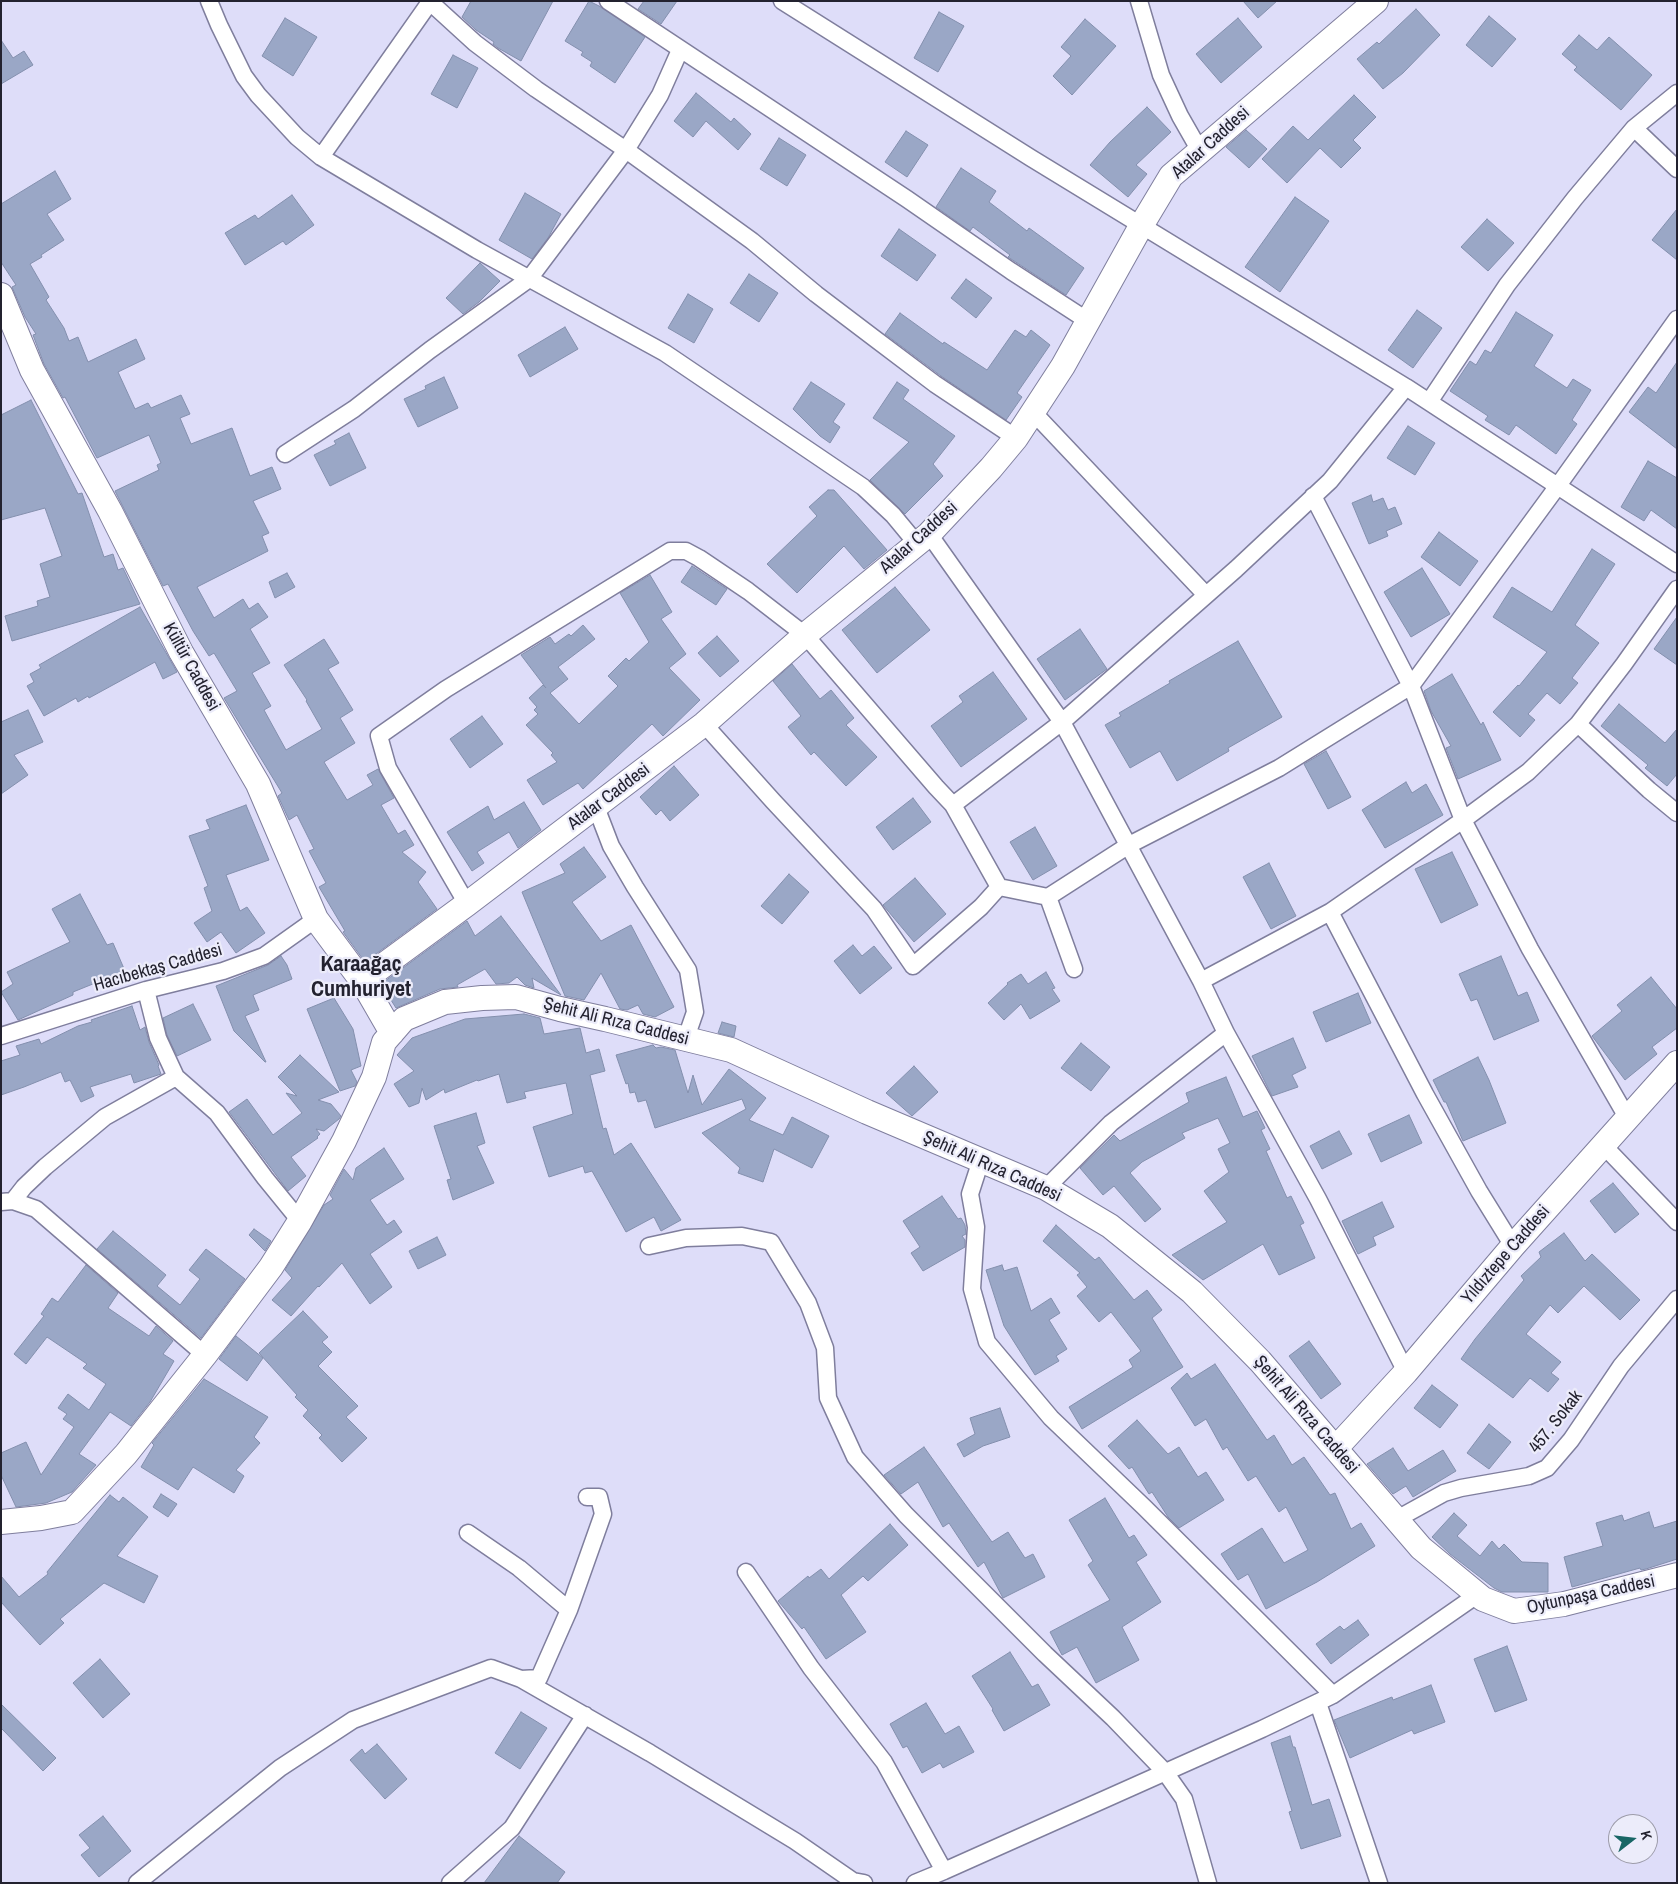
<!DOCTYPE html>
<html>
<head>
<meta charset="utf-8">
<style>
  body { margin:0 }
  #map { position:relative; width:1678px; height:1884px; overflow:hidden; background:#deddf9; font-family:"Archivo Narrow",sans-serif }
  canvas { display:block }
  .frame { position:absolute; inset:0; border:2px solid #23222f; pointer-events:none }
  .north { position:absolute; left:1608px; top:1814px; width:50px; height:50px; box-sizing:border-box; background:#ececfa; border:1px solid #9c9ba9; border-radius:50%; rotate:74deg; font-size:14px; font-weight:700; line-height:20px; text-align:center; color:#23222f }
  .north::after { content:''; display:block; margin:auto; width:18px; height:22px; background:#186665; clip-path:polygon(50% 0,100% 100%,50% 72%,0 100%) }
</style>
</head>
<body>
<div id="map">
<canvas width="1678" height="1884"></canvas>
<div class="frame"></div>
<div class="north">K</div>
</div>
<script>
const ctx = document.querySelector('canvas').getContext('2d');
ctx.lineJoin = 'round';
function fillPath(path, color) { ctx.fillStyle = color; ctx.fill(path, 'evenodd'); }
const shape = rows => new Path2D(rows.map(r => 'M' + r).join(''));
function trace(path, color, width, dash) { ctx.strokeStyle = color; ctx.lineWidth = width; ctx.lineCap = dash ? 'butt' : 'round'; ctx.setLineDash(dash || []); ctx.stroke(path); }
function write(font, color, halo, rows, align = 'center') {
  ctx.font = font + ' "Archivo Narrow",sans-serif'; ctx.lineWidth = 4.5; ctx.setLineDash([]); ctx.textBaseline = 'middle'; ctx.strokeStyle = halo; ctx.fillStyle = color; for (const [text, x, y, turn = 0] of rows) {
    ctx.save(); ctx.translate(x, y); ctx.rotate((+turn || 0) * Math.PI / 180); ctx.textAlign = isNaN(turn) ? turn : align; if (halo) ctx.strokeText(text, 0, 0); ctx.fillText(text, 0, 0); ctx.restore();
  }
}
const building = shape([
  [471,1,553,1,521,61,498,48,493,44,494,42,476,30,462,17,471,1],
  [589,1,599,6,645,37,615,83,590,66,592,62,581,55,583,52,565,41,589,1],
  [644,1,677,1,661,24,638,9,644,1],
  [1243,1,1277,1,1258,18,1243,1],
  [1416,9,1440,35,1403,73,1383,89,1357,59,1377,42,1379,44,1416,9],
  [939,12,964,26,938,72,914,58,939,12],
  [1489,16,1516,39,1492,67,1466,45,1489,16],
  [285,18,317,37,293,76,262,56,285,18],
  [1238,18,1262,47,1221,83,1196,54,1238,18],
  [1085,19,1116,46,1072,95,1053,76,1071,56,1061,47,1085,19],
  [1579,35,1597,50,1609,37,1652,75,1621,110,1574,70,1577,67,1562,54,1579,35],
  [1,40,13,58,24,51,33,65,1,84,1,40],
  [453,55,478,68,457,108,431,94,453,55],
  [696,93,731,122,734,118,751,134,738,150,706,121,693,137,674,121,696,93],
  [1354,95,1376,117,1353,140,1361,148,1341,168,1320,148,1287,183,1262,159,1293,126,1308,140,1354,95],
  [1147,107,1171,132,1136,165,1147,174,1128,197,1090,165,1110,142,1147,107],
  [1246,130,1267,149,1249,168,1226,147,1246,130],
  [906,131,928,145,907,177,885,162,906,131],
  [779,138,806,155,787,186,760,169,779,138],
  [961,168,996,191,989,202,1027,231,1029,228,1084,268,1066,295,1008,257,1010,255,973,227,970,231,936,207,961,168],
  [55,171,71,199,47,214,64,240,41,255,42,257,30,264,49,297,46,300,64,328,69,341,78,337,88,362,136,339,145,359,118,372,135,409,148,403,151,408,181,395,190,414,180,418,191,444,232,428,250,476,272,467,281,489,253,501,269,533,262,536,268,551,197,587,214,618,243,599,249,609,258,603,268,617,250,629,270,663,252,673,271,706,264,710,286,750,322,729,306,701,307,700,284,665,324,639,339,663,328,669,353,710,340,718,355,743,324,762,347,800,373,785,367,775,378,769,394,798,381,805,398,834,405,830,414,845,402,852,426,872,418,882,437,909,365,962,343,932,345,931,319,887,326,883,309,851,314,849,297,815,289,820,278,796,282,793,224,698,237,691,214,653,209,656,193,631,168,584,163,586,115,491,159,470,157,465,161,463,149,435,97,458,65,397,63,398,44,364,33,335,36,334,25,317,12,287,16,285,1,262,1,204,55,171],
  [525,193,561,214,548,238,532,259,499,240,525,193],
  [292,195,314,225,286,245,283,241,245,265,225,233,255,215,258,219,292,195],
  [1295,197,1329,221,1280,292,1245,267,1295,197],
  [1677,209,1677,260,1652,240,1677,209],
  [1487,219,1514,243,1488,271,1461,247,1487,219],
  [899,229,936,255,917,281,881,256,899,229],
  [480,263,500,281,479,302,463,314,446,298,480,263],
  [749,274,778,293,759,322,730,303,749,274],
  [966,279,992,298,976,318,951,298,966,279],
  [688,294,713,309,694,343,668,328,688,294],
  [1417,310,1442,328,1413,368,1388,350,1417,310],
  [1516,312,1553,335,1534,366,1567,388,1573,379,1591,390,1572,420,1577,424,1556,454,1516,425,1509,435,1485,420,1488,416,1450,391,1470,361,1476,365,1485,350,1491,353,1516,312],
  [900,313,943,344,944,342,987,370,1015,330,1026,337,1031,330,1050,345,1017,393,1022,397,1006,420,941,376,885,334,900,313],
  [565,327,578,349,530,377,518,355,565,327],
  [1677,362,1677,449,1629,412,1648,387,1656,393,1677,362],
  [444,377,458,408,418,427,404,399,426,389,425,386,444,377],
  [811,382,845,404,833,422,840,427,830,443,820,436,793,409,811,382],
  [897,382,909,390,903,399,955,436,933,464,943,476,905,514,870,480,909,442,873,418,897,382],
  [31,400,78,494,82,493,104,557,113,554,118,570,123,568,140,604,12,641,5,616,38,606,37,601,50,597,40,564,62,556,45,508,1,520,1,415,31,400],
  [1408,426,1435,443,1415,475,1387,458,1408,426],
  [349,433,366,468,330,486,314,455,336,444,334,441,349,433],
  [1648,461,1677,478,1677,529,1651,510,1644,521,1621,507,1648,461],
  [828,490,834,490,887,550,864,569,844,546,797,593,767,564,817,516,809,507,828,490],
  [1371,495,1373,502,1383,498,1388,510,1395,507,1402,524,1386,531,1388,536,1369,544,1352,503,1371,495],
  [1439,532,1478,561,1460,586,1421,557,1439,532],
  [1592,549,1615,564,1575,625,1599,643,1572,678,1578,683,1560,704,1547,693,1528,714,1535,720,1520,737,1493,712,1518,685,1519,686,1547,652,1493,617,1512,587,1552,612,1592,549],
  [692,566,727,589,716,605,681,582,692,566],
  [1422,568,1450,614,1411,637,1384,592,1422,568],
  [287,573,295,587,275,598,269,582,287,573],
  [650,575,672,612,661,619,686,654,669,668,700,700,663,736,652,724,583,789,578,783,543,805,527,780,557,762,551,755,553,753,526,725,538,714,534,710,537,707,529,698,543,685,546,688,521,655,550,637,555,644,569,634,571,636,583,625,595,639,558,667,568,679,550,693,579,724,618,686,608,676,626,658,629,661,649,642,620,593,650,575],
  [895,587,930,630,877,673,842,630,895,587],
  [140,607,177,672,163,679,155,662,89,698,88,696,78,702,76,698,44,716,27,686,34,682,30,674,41,668,39,665,140,607],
  [1677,617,1677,665,1654,649,1677,617],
  [1080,629,1107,669,1065,700,1037,659,1080,629],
  [717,636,739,661,720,677,698,653,717,636],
  [1238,641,1282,717,1228,748,1229,751,1177,781,1160,751,1130,768,1105,725,1121,716,1119,713,1170,683,1169,681,1238,641],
  [792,664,820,699,831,690,854,718,846,725,877,757,846,786,814,752,811,755,788,727,801,716,773,681,792,664],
  [993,672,1027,719,961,767,931,726,963,702,959,696,993,672],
  [1452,674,1481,725,1483,722,1501,760,1458,779,1446,748,1451,746,1431,711,1424,691,1452,674],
  [1619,704,1665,743,1677,729,1677,774,1667,786,1645,768,1648,765,1601,726,1619,704],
  [28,710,43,742,14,755,28,775,1,794,1,722,28,710],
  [482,716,503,744,470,768,450,739,482,716],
  [1326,751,1351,797,1328,809,1304,764,1326,751],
  [674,766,699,795,670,821,661,810,656,815,640,797,674,766],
  [1406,782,1412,793,1426,784,1443,815,1385,848,1362,810,1406,782],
  [913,798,931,822,893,850,876,827,913,798],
  [524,802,541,830,518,848,509,832,477,852,484,863,472,871,447,832,488,806,494,820,524,802],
  [246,805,269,860,226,875,240,911,247,907,265,933,236,953,221,932,207,942,194,923,212,911,204,888,208,886,189,836,210,829,206,820,246,805],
  [1035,827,1057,866,1033,880,1010,842,1035,827],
  [584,847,606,877,572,902,601,941,631,925,674,1007,655,1017,643,1014,638,1005,627,1010,620,1009,601,973,584,1000,565,996,522,892,565,873,560,864,584,847],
  [1452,852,1478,905,1441,923,1415,869,1452,852],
  [1269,863,1296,916,1271,929,1243,877,1269,863],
  [789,874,809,892,782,924,761,906,789,874],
  [915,878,946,914,914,942,883,905,915,878],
  [80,894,107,945,113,943,125,971,73,992,73,995,18,1020,1,992,13,984,7,972,70,942,52,909,80,894],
  [501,916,561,995,532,978,534,988,525,985,517,977,509,983,496,984,485,969,457,985,458,987,440,989,396,1008,381,984,467,921,475,936,501,916],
  [853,945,862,956,874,946,892,968,860,994,834,961,853,945],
  [281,956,287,965,292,979,253,995,259,1010,245,1016,266,1062,265,1062,234,1031,216,986,268,965,281,956],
  [1501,956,1518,996,1527,992,1539,1021,1494,1040,1477,999,1471,1001,1459,974,1501,956],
  [1046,972,1055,988,1052,989,1060,1001,1030,1019,1021,1004,1004,1020,988,1003,1008,984,1007,983,1021,974,1028,984,1046,972],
  [1651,977,1677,1009,1677,1028,1652,1047,1657,1054,1625,1080,1592,1036,1622,1011,1617,1005,1651,977],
  [1358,993,1371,1023,1326,1042,1313,1012,1358,993],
  [334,998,353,1029,361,1066,351,1070,357,1082,355,1086,340,1091,307,1009,334,998],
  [193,1004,211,1040,177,1056,167,1035,163,1018,193,1004],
  [132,1006,140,1030,145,1027,149,1042,159,1065,158,1066,161,1074,134,1083,131,1074,90,1087,94,1096,81,1102,70,1080,65,1082,61,1072,24,1087,1,1095,1,1061,20,1055,16,1046,39,1039,41,1044,78,1026,92,1022,91,1020,132,1006],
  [524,1014,540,1018,544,1034,580,1028,586,1053,599,1049,605,1071,590,1075,603,1129,606,1128,614,1155,631,1143,681,1220,661,1231,654,1217,626,1232,592,1171,585,1173,583,1166,549,1177,533,1127,573,1114,566,1083,524,1092,526,1098,507,1103,499,1074,478,1081,477,1080,445,1093,444,1089,426,1100,422,1088,419,1103,409,1107,394,1084,414,1071,397,1055,412,1038,465,1019,524,1014],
  [722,1022,736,1026,734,1037,718,1033,722,1022],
  [1293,1038,1306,1068,1292,1075,1298,1087,1272,1096,1252,1056,1293,1038],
  [1081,1043,1110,1067,1091,1091,1061,1068,1081,1043],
  [653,1045,656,1048,661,1047,675,1050,688,1093,693,1075,702,1105,729,1069,766,1098,749,1120,783,1135,792,1117,829,1136,812,1168,774,1149,763,1182,738,1173,740,1168,702,1133,746,1109,742,1099,655,1128,646,1100,638,1102,635,1092,630,1093,628,1083,626,1084,616,1055,653,1045],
  [300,1055,339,1092,318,1100,331,1104,341,1116,339,1119,324,1131,316,1129,320,1134,317,1137,318,1138,291,1157,306,1176,288,1191,229,1112,247,1099,273,1135,302,1113,286,1093,297,1096,278,1077,300,1055],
  [1478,1057,1489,1080,1506,1123,1463,1141,1446,1102,1444,1102,1433,1080,1478,1057],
  [914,1066,938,1092,912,1116,886,1093,914,1066],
  [1226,1077,1243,1117,1257,1111,1265,1128,1261,1130,1270,1149,1266,1151,1287,1198,1291,1196,1304,1223,1300,1225,1315,1258,1279,1275,1263,1244,1203,1280,1172,1255,1227,1222,1204,1191,1229,1172,1218,1149,1230,1143,1218,1118,1182,1133,1185,1138,1142,1162,1130,1173,1161,1209,1145,1222,1114,1186,1103,1195,1080,1168,1114,1135,1120,1141,1189,1102,1186,1093,1226,1077],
  [476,1113,485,1143,477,1146,494,1183,453,1200,447,1180,451,1179,434,1126,476,1113],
  [1409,1115,1422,1143,1381,1162,1368,1134,1409,1115],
  [1339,1131,1352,1154,1322,1169,1310,1146,1339,1131],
  [384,1148,404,1179,370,1200,387,1225,394,1220,402,1232,370,1254,392,1287,370,1304,342,1263,319,1287,318,1286,291,1316,272,1300,292,1278,285,1270,324,1205,333,1199,330,1195,344,1169,353,1180,356,1168,384,1148],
  [1613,1183,1639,1214,1615,1233,1590,1201,1613,1183],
  [942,1196,958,1219,961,1218,965,1225,966,1234,962,1236,965,1240,965,1247,923,1271,911,1253,920,1247,903,1221,942,1196],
  [1382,1202,1394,1227,1373,1237,1376,1245,1358,1254,1342,1221,1382,1202],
  [1056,1225,1095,1260,1099,1257,1134,1300,1147,1290,1162,1310,1152,1318,1183,1367,1082,1429,1069,1407,1133,1367,1129,1360,1141,1351,1111,1312,1099,1322,1077,1296,1087,1287,1077,1275,1080,1273,1043,1241,1056,1225],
  [254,1229,271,1241,265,1251,249,1235,254,1229],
  [113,1231,166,1275,157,1286,180,1305,200,1279,189,1270,206,1249,245,1279,201,1338,97,1249,113,1231],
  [1564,1233,1585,1261,1592,1254,1640,1300,1620,1320,1584,1286,1558,1313,1550,1305,1526,1334,1561,1362,1551,1373,1559,1379,1548,1392,1530,1378,1513,1398,1461,1359,1475,1339,1524,1280,1521,1276,1541,1257,1539,1252,1564,1233],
  [437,1237,446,1255,418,1269,409,1251,437,1237],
  [86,1265,118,1293,108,1308,149,1336,156,1326,173,1341,163,1354,174,1361,150,1402,131,1426,110,1412,79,1454,96,1465,72,1492,46,1503,16,1507,1,1475,1,1453,26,1442,41,1475,74,1427,63,1419,67,1414,58,1408,68,1394,89,1410,106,1384,83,1368,87,1364,47,1337,26,1364,14,1354,44,1316,41,1314,52,1298,58,1302,86,1265],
  [1002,1265,1004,1271,1017,1267,1031,1311,1051,1298,1060,1313,1049,1320,1067,1349,1056,1356,1059,1361,1035,1375,1004,1326,986,1270,1002,1265],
  [303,1311,328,1337,322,1342,332,1352,318,1366,358,1406,346,1417,367,1438,342,1462,319,1438,322,1435,303,1416,308,1410,295,1397,297,1395,259,1353,303,1311],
  [236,1336,263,1358,247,1381,219,1359,236,1336],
  [1309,1341,1341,1384,1321,1399,1289,1356,1309,1341],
  [1215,1364,1267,1440,1274,1435,1292,1465,1304,1457,1330,1495,1335,1493,1351,1529,1361,1523,1375,1546,1317,1582,1266,1609,1248,1574,1238,1580,1221,1554,1262,1528,1284,1563,1308,1550,1286,1507,1279,1512,1256,1476,1248,1481,1227,1447,1223,1450,1206,1419,1195,1426,1171,1388,1187,1373,1191,1379,1215,1364],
  [204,1379,268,1417,254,1437,260,1443,236,1470,244,1476,234,1493,193,1467,178,1490,141,1467,154,1445,152,1443,204,1379],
  [1432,1385,1458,1405,1440,1428,1414,1408,1432,1385],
  [1000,1408,1010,1437,983,1446,964,1457,957,1444,975,1434,970,1418,1000,1408],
  [1137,1420,1168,1454,1179,1447,1198,1477,1206,1472,1224,1500,1179,1528,1168,1517,1152,1492,1149,1494,1132,1467,1129,1469,1108,1446,1137,1420],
  [1489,1424,1511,1442,1489,1469,1467,1453,1489,1424],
  [924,1447,992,1542,1008,1532,1025,1558,1033,1554,1045,1577,1003,1598,984,1562,978,1567,949,1523,943,1527,918,1482,901,1494,884,1475,924,1447],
  [1393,1448,1408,1471,1443,1450,1456,1471,1413,1497,1406,1486,1393,1494,1367,1464,1393,1448],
  [161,1494,177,1504,168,1517,153,1507,161,1494],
  [110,1495,119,1502,123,1497,148,1517,117,1556,158,1576,144,1603,104,1583,60,1619,64,1623,40,1645,1,1602,1,1576,19,1597,48,1574,47,1572,110,1495],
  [1105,1498,1129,1538,1134,1535,1147,1555,1136,1562,1161,1602,1122,1627,1139,1660,1096,1683,1077,1647,1062,1655,1050,1632,1110,1600,1088,1565,1093,1561,1069,1520,1105,1498],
  [1649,1512,1654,1528,1677,1521,1677,1559,1646,1569,1641,1570,1640,1568,1572,1587,1564,1557,1603,1546,1596,1523,1622,1515,1624,1521,1649,1512],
  [1454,1513,1467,1525,1457,1536,1480,1556,1492,1541,1499,1549,1504,1544,1522,1562,1548,1563,1548,1592,1502,1592,1494,1588,1450,1554,1432,1537,1454,1513],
  [890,1524,908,1545,868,1581,863,1576,841,1595,866,1632,826,1659,804,1627,802,1629,778,1601,808,1576,809,1578,821,1569,829,1579,890,1524],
  [1358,1620,1369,1635,1331,1664,1316,1644,1340,1626,1344,1630,1358,1620],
  [1507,1646,1527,1700,1495,1712,1474,1659,1507,1646],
  [1010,1652,1032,1687,1038,1684,1050,1705,1004,1731,992,1710,993,1709,972,1676,1010,1652],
  [100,1659,130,1694,103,1718,73,1683,100,1659],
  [1431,1685,1445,1722,1414,1734,1412,1730,1350,1758,1334,1720,1392,1697,1393,1700,1431,1685],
  [926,1703,945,1734,959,1726,974,1752,943,1768,940,1763,922,1773,907,1746,903,1748,890,1724,926,1703],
  [1,1704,56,1758,43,1771,1,1728,1,1704],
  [521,1712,547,1728,520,1769,495,1753,521,1712],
  [1290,1736,1293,1747,1295,1747,1312,1805,1329,1799,1341,1836,1301,1849,1289,1812,1292,1811,1271,1743,1290,1736],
  [377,1744,407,1779,385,1799,350,1760,362,1749,365,1754,377,1744],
  [103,1816,131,1851,99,1877,81,1855,90,1848,79,1835,103,1816],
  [519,1836,565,1872,557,1883,484,1883,519,1836]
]);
const street = shape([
  [209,1,219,25,244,76,258,95,297,137,321,157,477,250,665,353,863,487,893,515,917,544],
  [429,1,475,43,536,89,626,150,752,241,816,294,874,338,935,384,1016,438],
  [608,1,907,199,1011,271,1088,321],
  [782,1,1031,158,1406,387,1677,564],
  [1139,1,1161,75,1180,116,1200,151],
  [1634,128,1677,169],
  [321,157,430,2],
  [1429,402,1507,285,1575,198,1634,128,1677,93],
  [1033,412,1206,595],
  [285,454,354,409,430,350,529,279,626,150,660,95,680,50],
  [1313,496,1411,686,1463,820,1530,949,1628,1119],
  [929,534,1062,722,1201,981,1226,1033,1318,1199,1406,1372],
  [1578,724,1649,790,1677,813],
  [953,805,1062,722,1236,569,1330,481,1406,387],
  [596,807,611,846,635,887,688,970,695,1012,686,1038],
  [999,887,1048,897,1129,845,1279,768,1411,686,1557,487,1677,319],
  [1048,897,1074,969],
  [467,904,388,768,379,736,446,689,670,551,686,551,699,558,748,591,805,635,936,787,953,805,999,887,981,907,913,966,874,909,773,801,704,724],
  [1330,912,1425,1094,1479,1191,1513,1246],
  [1201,981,1330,912,1463,820,1528,772,1578,724,1624,664,1677,589],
  [146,990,158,1038,176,1077,217,1113,265,1178,300,1221],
  [1,1036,146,990,223,971,264,956,316,919],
  [1604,1146,1677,1222],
  [981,1160,970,1194,976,1227,972,1289,987,1342,1051,1418,1144,1507,1333,1695],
  [1046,1188,1111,1123,1226,1033],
  [13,1201,24,1187,45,1167,105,1117,176,1077],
  [1,1202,13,1201,36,1209,205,1355],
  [649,1246,686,1238,742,1236,771,1242,808,1303,825,1348,828,1398,855,1457,906,1515,1045,1654,1113,1718,1165,1772,1184,1799,1208,1883],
  [1397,1519,1444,1493,1461,1488,1529,1476,1547,1468,1571,1440,1621,1366,1677,1299],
  [468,1533,519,1568,569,1610],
  [746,1572,811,1668,884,1762,944,1871],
  [521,1679,539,1678,569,1610,603,1514,599,1497,587,1497],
  [1318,1703,1379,1883],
  [137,1883,280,1768,353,1720,491,1668,521,1679,650,1753,795,1841,853,1881,864,1883],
  [450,1883,512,1828,585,1715],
  [915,1883,944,1871,1262,1729,1333,1695,1477,1595]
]);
const secondary = shape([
  [1,295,32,370,110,511,181,652,258,784,316,919,362,981,392,1033],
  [362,981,467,904,704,724,805,635,929,534,991,468,1016,438,1063,366,1141,226,1171,176,1376,1],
  [1336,1448,1406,1372,1513,1246,1677,1063],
  [1,1522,41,1518,72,1512,126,1454,205,1355,271,1267,300,1221,344,1141,374,1077,384,1042,404,1019,445,1002,482,998,516,997,560,1009,605,1019,731,1050,867,1112,1046,1188,1110,1226,1192,1292,1260,1361,1421,1548,1483,1599,1514,1611,1564,1604,1677,1575]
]);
const streetNames = [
  ["Atalar Caddesi",1211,143,-42],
  ["Atalar Caddesi",919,538,-42],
  ["Kültür Caddesi",191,667,61],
  ["Atalar Caddesi",609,797,-37],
  ["Hacıbektaş Caddesi",158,968,-16],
  ["Şehit Ali Rıza Caddesi",616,1022,14],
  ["Şehit Ali Rıza Caddesi",992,1167,24],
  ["Yıldıztepe Caddesi",1506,1255,-49],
  ["Şehit Ali Rıza Caddesi",1306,1415,49],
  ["457. Sokak",1556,1422,-52],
  ["Oytunpaşa Caddesi",1591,1595,-12]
];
const districtNames = [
  ["Karaağaç",361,965],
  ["Cumhuriyet",361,990]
];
fillPath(building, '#9aa7c6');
trace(building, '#838fad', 1);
trace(street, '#7f7e9d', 19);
trace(secondary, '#7f7e9d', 26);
trace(street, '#fff', 16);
trace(secondary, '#fff', 24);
write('18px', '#23222f', '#ececfa', streetNames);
write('bold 22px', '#23222f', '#ececfa', districtNames);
</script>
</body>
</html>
